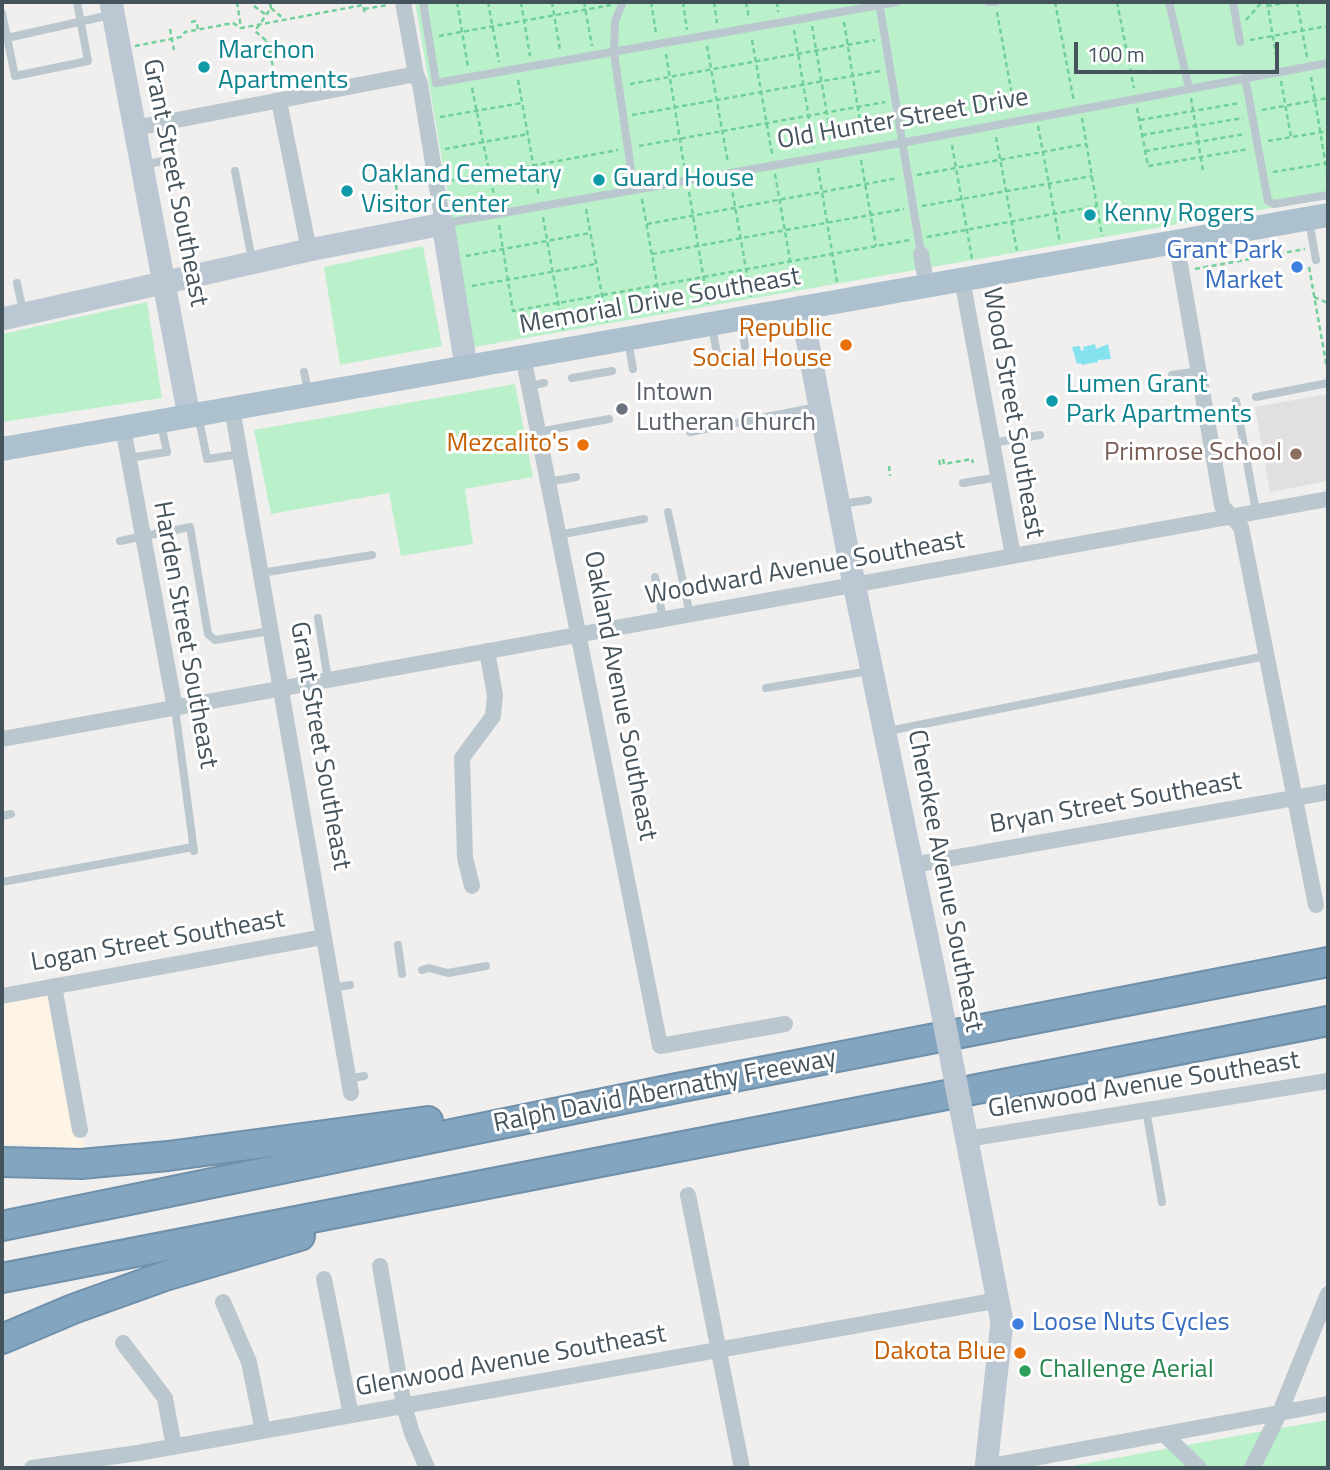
<!DOCTYPE html>
<html>
<head>
<meta charset="utf-8">
<style>
  body { margin:0 }
  #map { position:relative; width:1330px; height:1470px; overflow:hidden; background:#f1eeee; font-family:"Titillium Web",sans-serif }
  canvas { display:block }
  .frame { position:absolute; inset:0; border:4px solid #45535c; pointer-events:none }
  .scale { position:absolute; left:1074px; top:42px; width:205px; height:32px; box-sizing:border-box; border:4px solid #45535c; border-top:0; padding-left:9px; font-size:21px; line-height:24px; white-space:nowrap; color:#45535c; -webkit-text-stroke:5px #fff; paint-order:stroke }
</style>
</head>
<body>
<div id="map">
<canvas width="1330" height="1470"></canvas>
<div class="frame"></div>
<div class="scale">100 m</div>
</div>
<script>
const ctx = document.querySelector('canvas').getContext('2d');
ctx.lineJoin = 'round';
function fillPath(path, color) { ctx.fillStyle = color; ctx.fill(path, 'evenodd'); }
const shape = rows => new Path2D(rows.map(r => 'M' + r).join(''));
function trace(path, color, width, dash) { ctx.strokeStyle = color; ctx.lineWidth = width; ctx.lineCap = dash ? 'butt' : 'round'; ctx.setLineDash(dash || []); ctx.stroke(path); }
function write(font, color, halo, rows, align = 'center') {
  ctx.font = font + ' "Titillium Web",sans-serif'; ctx.lineWidth = 6; ctx.setLineDash([]); ctx.textBaseline = 'middle'; ctx.strokeStyle = halo; ctx.fillStyle = color; for (const [text, x, y, turn = 0] of rows) {
    ctx.save(); ctx.translate(x, y); ctx.rotate((+turn || 0) * Math.PI / 180); ctx.textAlign = isNaN(turn) ? turn : align; if (halo) ctx.strokeText(text, 0, 0); ctx.fillText(text, 0, 0); ctx.restore();
  }
}
const commercial = shape([
  [54,986,80,1130,86,1148,2,1144,2,996]
]);
const education = shape([
  [1328,394,1328,481,1270,492,1255,407]
]);
const green = shape([
  [415,2,1328,2,1328,198,474,347],
  [423,246,442,346,340,365,324,267],
  [147,302,162,398,2,422,2,334],
  [515,384,533,477,465,489,473,544,401,556,389,493,271,514,254,430],
  [1328,1420,1328,1468,1062,1468,1258,1432]
]);
const water = shape([
  [1095,344,1096,349,1108,344,1111,359,1098,360,1098,362,1082,365,1081,363,1077,364,1072,347,1080,346,1081,351,1084,350,1083,347]
]);
const path = shape([
  [237,2,241,28],
  [457,2,468,67],
  [488,2,499,62],
  [521,2,530,56],
  [552,2,560,50],
  [584,2,592,46],
  [651,2,656,33],
  [683,2,687,30],
  [714,2,717,23],
  [746,2,749,19],
  [777,2,778,12],
  [1055,2,1074,102],
  [1117,2,1134,88],
  [1267,2,1277,61],
  [1297,2,1307,57],
  [270,3,271,8,255,31,277,50],
  [254,6,266,15],
  [1267,6,1291,2],
  [271,8,284,19],
  [364,9,388,5],
  [997,12,1015,112],
  [1246,20,1262,2],
  [191,22,196,21,198,29],
  [844,22,863,140],
  [812,26,832,143],
  [170,29,174,50],
  [794,30,814,148],
  [439,36,611,5],
  [752,40,772,154],
  [1250,40,1328,26],
  [135,46,181,37,185,32,233,23,241,28,363,5,365,14],
  [707,46,728,163],
  [270,52,277,88],
  [262,53,267,41],
  [260,54,280,50],
  [666,54,685,171],
  [1311,77,1328,178],
  [518,80,539,197],
  [1281,81,1291,137],
  [630,84,875,40],
  [472,88,496,205],
  [1191,98,1203,171],
  [1137,108,1148,166,1249,149],
  [1262,110,1328,98],
  [632,115,880,71],
  [440,117,522,103],
  [1082,118,1102,236],
  [1140,120,1240,103],
  [1038,126,1060,243],
  [1142,135,1243,118],
  [996,137,1017,251],
  [1268,141,1328,131],
  [952,145,972,259],
  [639,146,885,102],
  [445,149,528,134],
  [1145,151,1245,134],
  [861,160,876,246],
  [393,168,401,214],
  [818,168,837,282],
  [1273,172,1328,163],
  [775,174,795,289],
  [917,175,1086,144],
  [449,181,618,150],
  [731,184,751,297],
  [689,192,708,304],
  [642,199,662,312],
  [922,206,1092,176],
  [586,209,607,322],
  [543,217,563,330],
  [647,224,898,178],
  [499,225,513,311,910,240],
  [927,237,1097,206],
  [652,254,904,209],
  [466,256,590,233],
  [1309,267,1328,374],
  [1195,269,1305,249],
  [472,286,596,264],
  [1314,297,1328,303],
  [943,459,944,464,972,459,973,463],
  [939,460,941,468],
  [889,466,890,476]
]);
const lane = shape([
  [423,2,436,83,897,2],
  [623,2,615,21,614,53,634,190],
  [879,2,921,254],
  [988,2,996,2],
  [1169,2,1189,88],
  [1233,2,1240,42],
  [2,13,15,76,88,61,77,2],
  [7,38,110,15],
  [1245,77,1268,201,1274,204,1328,195],
  [142,165,174,159],
  [235,171,252,260],
  [1309,221,1316,260],
  [446,223,901,143,1328,63],
  [17,283,23,311],
  [741,321,745,346],
  [712,326,717,354],
  [628,341,633,369],
  [304,372,308,391],
  [1172,375,1199,371],
  [572,378,612,371],
  [529,386,544,383],
  [1256,397,1328,383],
  [1236,401,1256,512],
  [199,419,207,459,240,454],
  [538,432,609,419],
  [690,432,817,407],
  [992,443,1040,435],
  [129,458,167,452,161,424],
  [548,482,576,477],
  [963,483,999,477],
  [842,504,868,500],
  [668,512,690,615],
  [558,535,644,519],
  [120,541,190,527,208,634,215,640,270,631],
  [261,573,372,555],
  [655,577,663,619],
  [318,618,328,680],
  [766,688,870,671],
  [175,708,194,851],
  [888,731,1266,656],
  [2,816,11,814],
  [2,882,193,847],
  [398,945,402,974],
  [422,970,429,968,448,973,486,966],
  [332,988,350,985],
  [348,1079,364,1076],
  [1146,1110,1162,1202]
]);
const street = shape([
  [403,2,416,74,420,84,443,224],
  [279,101,309,250],
  [135,128,416,74],
  [1176,241,1222,506,1241,527,1316,905],
  [921,254,924,271],
  [962,279,1013,556],
  [523,356,660,1046,785,1024],
  [232,408,351,1093],
  [123,428,175,708],
  [2,739,1328,499],
  [913,865,1328,792],
  [472,886,465,858,462,758,493,716,495,695,487,651],
  [54,986,80,1130],
  [2,996,323,937],
  [967,1139,1328,1081],
  [688,1195,742,1468],
  [380,1266,404,1406,412,1433,427,1468],
  [324,1279,351,1415],
  [223,1302,249,1362,263,1431],
  [123,1343,165,1398,174,1447],
  [1164,1434,1199,1468],
  [985,1467,1328,1404],
  [32,1468,138,1453,999,1300],
  [1252,1468,1280,1412,1328,1294]
]);
const secondary = shape([
  [111,2,189,416],
  [801,307,851,569,938,990],
  [2,319,309,250,443,224,466,366],
  [965,1130,1002,1322,986,1468]
]);
const primary = shape([
  [2,449,1328,215]
]);
const highway = shape([
  [2,1162,81,1164,168,1156,428,1121],
  [2,1226,677,1088,1328,962],
  [2,1278,1328,1021],
  [2,1339,73,1309,165,1276,300,1236]
]);
const secondaryBridge = shape([
  [938,990,965,1130]
]);
const markers = [
  [204,67,7,"#0f9aa8"],
  [599,180,7,"#0f9aa8"],
  [347,191,7,"#0f9aa8"],
  [1090,215,7,"#0f9aa8"],
  [1297,267,7,"#3f7fe0"],
  [846,345,7,"#e8710a"],
  [1052,401,7,"#0f9aa8"],
  [622,409,7,"#6b7280"],
  [583,445,7,"#e8710a"],
  [1296,454,7,"#8d6e63"],
  [1018,1324,7,"#3f7fe0"],
  [1020,1353,7,"#e8710a"],
  [1025,1371,7,"#2e9e5b"]
];
const cultureNames = [
  ["Marchon",218,52],
  ["Apartments",218,82],
  ["Oakland Cemetary",361,176],
  ["Visitor Center",361,206],
  ["Guard House",613,180],
  ["Kenny Rogers",1104,215],
  ["Lumen Grant",1066,386],
  ["Park Apartments",1066,416]
];
const streetNames = [
  ["Old Hunter Street Drive",903,120,-10],
  ["Grant Street Southeast",174,183,79],
  ["Memorial Drive Southeast",660,302,-10],
  ["Wood Street Southeast",1012,413,80],
  ["Woodward Avenue Southeast",805,569,-10],
  ["Harden Street Southeast",184,635,80],
  ["Oakland Avenue Southeast",619,696,79],
  ["Grant Street Southeast",319,746,80],
  ["Bryan Street Southeast",1116,804,-10],
  ["Cherokee Avenue Southeast",944,881,79],
  ["Logan Street Southeast",158,942,-10],
  ["Glenwood Avenue Southeast",1144,1086,-9],
  ["Ralph David Abernathy Freeway",665,1092,-11],
  ["Glenwood Avenue Southeast",511,1362,-10]
];
const shopNames = [
  ["Grant Park",1283,252],
  ["Market",1283,282],
  ["Loose Nuts Cycles",1032,1324,"left"]
];
const foodNames = [
  ["Republic",832,330],
  ["Social House",832,360],
  ["Mezcalito's",569,445],
  ["Dakota Blue",1006,1353]
];
const worshipNames = [
  ["Intown",636,394],
  ["Lutheran Church",636,424]
];
const educationNames = [
  ["Primrose School",1282,454]
];
const leisureNames = [
  ["Challenge Aerial",1039,1371]
];
fillPath(commercial, '#fdf4e6');
fillPath(education, '#e2dfe0');
fillPath(green, '#baf1cb');
fillPath(water, '#85e2ef');
trace(highway, '#6f90ab', 32);
trace(path, '#71d099', 2.5, [5, 3.5]);
trace(lane, '#bbc7ce', 8);
trace(street, '#bbc7ce', 16);
trace(secondary, '#bbc8d3', 23);
trace(primary, '#acc0ce', 24);
trace(highway, '#83a5bf', 28);
trace(secondaryBridge, '#bbc8d3', 23);
for (const [x, y, r, color] of markers) { const dot = new Path2D(); dot.arc(x, y, r, 0, 2 * Math.PI); ctx.fillStyle = color; ctx.fill(dot); trace(dot, '#fff', 2.5); }
write('26px', '#0d838f', '#fff', cultureNames, 'left');
write('26px', '#45535c', '#fff', streetNames);
write('26px', '#366cbe', '#fff', shopNames, 'right');
write('26px', '#c56008', '#fff', foodNames, 'right');
write('26px', '#5b616d', '#fff', worshipNames, 'left');
write('26px', '#785e54', '#fff', educationNames, 'right');
write('26px', '#27864d', '#fff', leisureNames, 'left');
</script>
</body>
</html>
